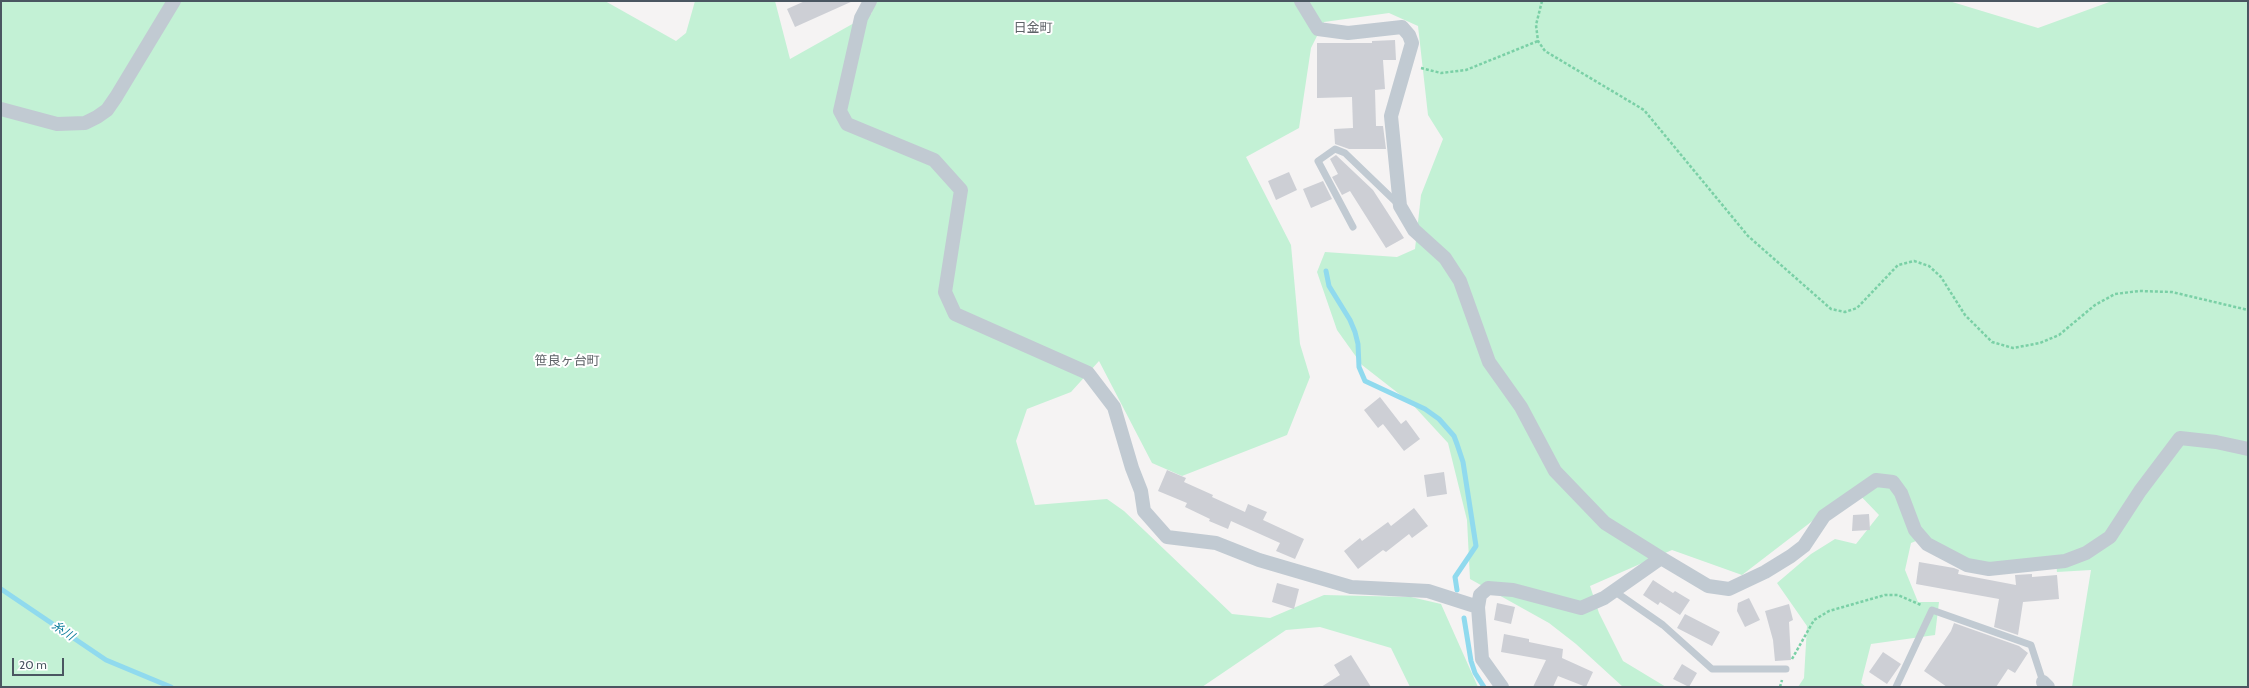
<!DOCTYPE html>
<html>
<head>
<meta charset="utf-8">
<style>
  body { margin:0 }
  #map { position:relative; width:2249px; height:688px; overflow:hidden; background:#f5f3f3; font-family:Cabin,sans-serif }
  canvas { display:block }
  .frame { position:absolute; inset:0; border:2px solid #4a5661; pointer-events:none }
  .scale { position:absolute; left:12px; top:658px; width:52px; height:18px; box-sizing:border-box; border:2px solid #4a5661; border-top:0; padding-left:5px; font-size:12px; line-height:14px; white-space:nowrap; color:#4a5661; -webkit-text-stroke:3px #fff; paint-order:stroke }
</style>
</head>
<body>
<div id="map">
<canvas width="2249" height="688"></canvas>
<div class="frame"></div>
<div class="scale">20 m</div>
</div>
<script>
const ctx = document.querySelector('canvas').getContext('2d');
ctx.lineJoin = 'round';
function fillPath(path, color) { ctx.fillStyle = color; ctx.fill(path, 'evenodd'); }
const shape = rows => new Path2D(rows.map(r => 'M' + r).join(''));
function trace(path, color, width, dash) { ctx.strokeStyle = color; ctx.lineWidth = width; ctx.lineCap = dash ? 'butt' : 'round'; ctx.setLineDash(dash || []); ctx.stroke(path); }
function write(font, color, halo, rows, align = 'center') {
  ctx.font = font + ' Cabin,"Noto Sans JP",sans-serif'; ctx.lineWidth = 4; ctx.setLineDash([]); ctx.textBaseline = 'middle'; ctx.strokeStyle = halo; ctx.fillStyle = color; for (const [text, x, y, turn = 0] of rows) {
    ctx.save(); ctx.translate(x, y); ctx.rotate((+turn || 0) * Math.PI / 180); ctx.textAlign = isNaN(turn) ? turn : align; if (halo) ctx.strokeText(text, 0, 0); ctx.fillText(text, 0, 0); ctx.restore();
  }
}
const green = shape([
  [1,1,605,1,676,41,686,33,695,1,775,1,790,59,872,13,869,1,1949,1,2038,28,2112,1,2248,1,2248,687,2072,687,2091,570,2057,572,2056,562,1974,566,1921,539,1911,543,1905,570,1918,602,1939,602,1935,635,1871,644,1861,683,1866,687,1798,687,1804,678,1807,626,1777,583,1811,554,1835,539,1856,544,1879,515,1854,489,1742,575,1672,550,1590,586,1599,613,1623,661,1666,687,1623,687,1576,644,1549,623,1470,579,1467,520,1448,443,1412,404,1362,365,1337,330,1317,272,1325,252,1397,257,1415,249,1421,195,1443,139,1428,115,1418,26,1389,13,1324,22,1311,48,1299,128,1246,157,1291,245,1300,344,1310,377,1287,435,1182,476,1152,463,1099,361,1071,392,1027,409,1016,441,1035,505,1107,499,1124,511,1232,614,1270,618,1324,595,1411,597,1441,604,1478,687,1410,687,1391,648,1320,627,1286,630,1202,687,1,687]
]);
const stream = shape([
  [1326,271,1329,286,1350,320,1355,332,1358,344,1359,367,1365,381,1425,409,1439,419,1454,436,1457,444,1463,462,1476,546,1455,577,1457,590],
  [1,589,106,660,171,687],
  [1464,618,1471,661,1475,673,1484,687]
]);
const building = shape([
  [805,1,853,1,795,27,787,9],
  [1395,40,1396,60,1383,60,1385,89,1375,90,1376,126,1383,126,1386,149,1349,149,1335,144,1334,129,1353,128,1352,97,1317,98,1317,43,1372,43,1372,41],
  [1336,155,1373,190,1404,238,1386,248,1350,191,1342,195,1332,177,1338,174,1330,159],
  [1289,172,1297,190,1276,200,1268,181],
  [1323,181,1332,199,1311,208,1303,189],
  [1380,397,1401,424,1406,420,1420,439,1404,451,1383,424,1378,428,1364,410],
  [1167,470,1186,478,1184,482,1213,495,1212,497,1245,512,1248,504,1267,512,1263,520,1304,539,1295,559,1276,551,1280,543,1231,521,1228,529,1209,521,1210,519,1185,507,1187,503,1158,491],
  [1444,472,1447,494,1427,497,1424,475],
  [1414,508,1428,526,1412,538,1409,534,1386,552,1383,550,1358,569,1344,551,1360,538,1362,541,1388,522,1391,526],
  [1869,514,1870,530,1852,531,1853,515],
  [1919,562,1954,568,1959,570,1958,574,2016,585,2015,575,2032,574,2032,577,2057,575,2059,599,2023,602,2018,635,1994,627,1999,599,1916,584],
  [1653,580,1673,593,1675,591,1690,600,1680,615,1660,602,1658,605,1643,595],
  [1277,583,1299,589,1294,609,1272,602],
  [1749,598,1760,620,1745,627,1737,611,1738,603],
  [1497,603,1515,607,1511,624,1494,620],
  [1789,604,1793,620,1789,622,1791,660,1775,661,1773,640,1765,611],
  [1685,614,1720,632,1712,646,1677,628],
  [1954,623,2019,646,2028,653,2015,673,2008,669,1996,687,1947,687,1924,671,1951,631],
  [1504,634,1529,639,1529,642,1563,649,1562,658,1593,672,1586,687,1558,676,1553,687,1533,687,1546,660,1501,652],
  [1883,652,1901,664,1887,684,1869,672],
  [1351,655,1371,687,1321,687,1340,675,1334,665],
  [1682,664,1697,673,1689,687,1673,679]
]);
const path = shape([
  [1542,1,1536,25,1538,41,1545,51,1644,110,1748,236,1831,309,1845,312,1857,308,1898,265,1914,261,1929,266,1941,277,1965,315,1992,342,2013,348,2040,343,2059,335,2095,305,2115,294,2139,291,2172,292,2248,310],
  [1421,68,1441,73,1466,70,1538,41],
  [1792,659,1814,620,1829,611,1885,595,1898,595,1921,605],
  [1780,687,1782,680]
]);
const lane = shape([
  [1353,227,1318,161,1335,149,1345,153,1399,205],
  [1614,591,1663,625,1712,669,1786,669],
  [1896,687,1932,610,2031,645,2043,682]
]);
const street = shape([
  [870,1,861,18,840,111,847,124,934,160,961,190,945,292,955,314,1088,373,1114,407,1132,468,1141,491,1144,511,1167,537,1216,543,1259,560,1351,587,1428,591,1478,607],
  [1301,1,1318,29,1348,33,1402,27,1409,35,1412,43,1391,116,1400,206,1414,230,1445,258,1460,281,1489,362,1521,407,1555,471,1605,523,1661,558],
  [1,109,57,124,85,123,97,117,107,110,116,97,174,1],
  [2043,682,2048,687],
  [1502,687,1482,659,1478,607,1480,595,1488,588,1513,590,1581,608,1604,598,1661,558,1708,586,1729,589,1765,572,1791,556,1804,546,1824,516,1876,480,1893,482,1901,493,1915,530,1927,544,1967,565,1989,569,2065,561,2086,553,2110,537,2140,491,2180,438,2216,442,2248,449]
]);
const waterNames = [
  ["糸川",63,631,34]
];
const quarterNames = [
  ["日金町",1033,28],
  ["笹良ヶ台町",567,361]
];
fillPath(green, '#c3f1d5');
trace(stream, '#90daee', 5);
fillPath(building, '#cdcfd5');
trace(path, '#7ad0a6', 2.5, [3, 2]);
trace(lane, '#c1cad2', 7);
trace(street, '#c1cad2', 14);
write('italic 12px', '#0c7c9b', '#fff', waterNames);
write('13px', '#5f6368', '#fff', quarterNames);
</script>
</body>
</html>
